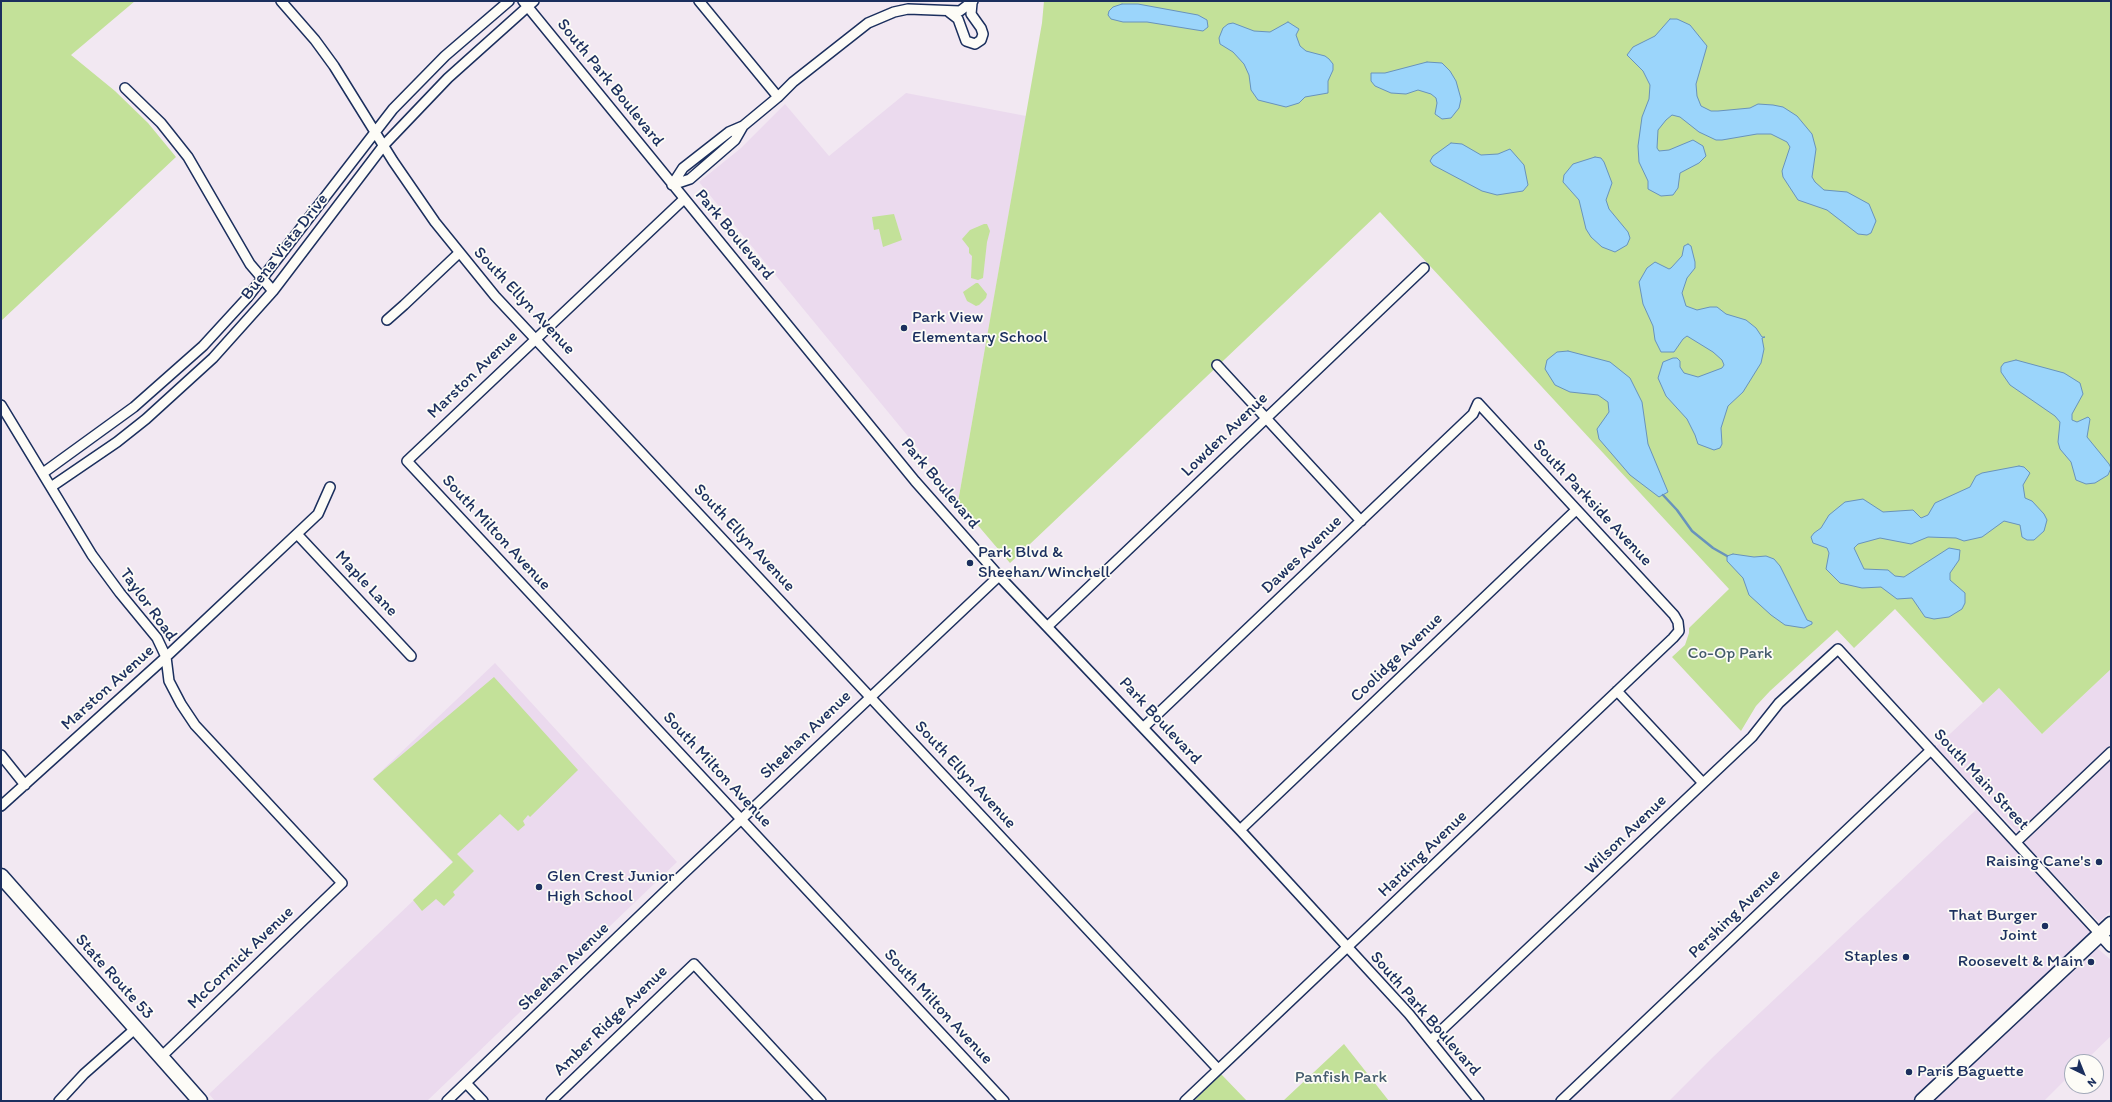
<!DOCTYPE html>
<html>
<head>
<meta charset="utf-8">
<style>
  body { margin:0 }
  #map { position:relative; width:2112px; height:1102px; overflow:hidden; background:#f2e8f2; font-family:Itim,sans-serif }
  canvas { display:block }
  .frame { position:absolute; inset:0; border:2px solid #1b2f5e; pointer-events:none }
  .north { position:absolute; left:2064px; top:1054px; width:40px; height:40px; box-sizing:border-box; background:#fdfcf7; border:1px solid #a3aaba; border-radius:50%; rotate:137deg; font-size:11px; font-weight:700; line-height:16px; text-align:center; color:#1b2f5e }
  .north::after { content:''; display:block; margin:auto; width:14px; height:18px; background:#1b2f5e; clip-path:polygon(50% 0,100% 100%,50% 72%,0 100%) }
</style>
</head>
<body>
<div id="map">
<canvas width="2112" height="1102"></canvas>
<div class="frame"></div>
<div class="north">N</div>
</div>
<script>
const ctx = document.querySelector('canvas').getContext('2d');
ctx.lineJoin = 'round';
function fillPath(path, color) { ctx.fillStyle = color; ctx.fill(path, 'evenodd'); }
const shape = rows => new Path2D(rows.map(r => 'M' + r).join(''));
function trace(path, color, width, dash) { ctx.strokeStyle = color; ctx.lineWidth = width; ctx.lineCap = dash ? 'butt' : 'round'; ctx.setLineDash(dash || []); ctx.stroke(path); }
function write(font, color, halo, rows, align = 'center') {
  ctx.font = font + ' Itim,sans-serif'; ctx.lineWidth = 3.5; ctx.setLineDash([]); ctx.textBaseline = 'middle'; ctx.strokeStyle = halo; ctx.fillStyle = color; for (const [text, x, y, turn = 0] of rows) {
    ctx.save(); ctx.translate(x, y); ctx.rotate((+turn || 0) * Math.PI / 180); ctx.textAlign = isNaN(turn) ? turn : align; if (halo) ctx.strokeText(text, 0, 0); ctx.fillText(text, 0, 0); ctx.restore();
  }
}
const built = shape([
  [906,93,1026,116,958,502,939,474,699,182,741,148,785,104,829,156],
  [495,663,677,862,427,1101,215,1101,209,1094,453,863,373,779],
  [2111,669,2111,744,2019,834,1936,747,1999,688,2042,734],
  [2111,759,2111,911,2099,922,2024,843],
  [1978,808,2091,932,1913,1101,1669,1101,1714,1056],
  [2095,946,2111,960,2111,1036,2084,1062,2072,1062,2072,1073,2044,1101,1931,1101]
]);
const green = shape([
  [1,1,135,1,71,55,115,91,148,123,176,157,1,321],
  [1044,1,2111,1,2111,669,2042,734,1999,688,1983,703,1895,609,1854,648,1837,630,1770,691,1756,706,1741,731,1672,657,1685,645,1689,633,1689,628,1729,589,1380,212,1010,563,958,502,1042,23],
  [894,214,902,240,883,247,879,229,874,230,872,217],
  [984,224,987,224,990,231,987,242,983,278,978,280,971,278,972,256,969,253,969,248,962,239,970,230],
  [976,283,978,283,987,294,986,298,979,305,976,306,967,301,963,292],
  [494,677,578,770,530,817,528,815,523,821,525,825,518,831,500,814,457,854,474,871,453,892,455,895,444,906,436,899,422,911,413,900,453,862,373,779],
  [1344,1044,1389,1101,1283,1101],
  [1221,1074,1247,1101,1194,1101]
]);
const water = shape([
  [1122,4,1138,4,1198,15,1207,20,1208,27,1203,31,1147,22,1123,22,1111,19,1108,15,1109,11,1113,7,1122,4],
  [1670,19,1677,19,1690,25,1707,46,1696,84,1697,96,1701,106,1711,111,1718,111,1750,108,1758,104,1773,105,1783,107,1797,116,1812,134,1816,149,1812,177,1815,182,1824,190,1847,192,1869,204,1876,221,1871,233,1867,235,1858,234,1827,210,1798,200,1783,177,1782,171,1790,147,1787,142,1771,134,1757,134,1722,140,1716,140,1699,132,1680,117,1672,115,1666,120,1658,130,1657,148,1659,151,1669,150,1693,140,1703,146,1706,156,1699,163,1680,173,1678,188,1673,195,1661,196,1648,189,1648,181,1639,162,1638,146,1642,117,1649,99,1650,85,1643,71,1627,55,1633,47,1655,36,1670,19],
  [1288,22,1299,29,1296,35,1300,46,1306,51,1325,56,1329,59,1333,64,1333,70,1328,81,1328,93,1305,97,1299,103,1286,107,1258,100,1251,90,1249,75,1244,64,1233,52,1220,44,1219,38,1223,28,1228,24,1233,23,1254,31,1270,32,1288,22],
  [1427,62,1442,63,1450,71,1456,81,1461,99,1459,108,1451,118,1442,119,1435,114,1437,103,1436,98,1431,94,1418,90,1406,94,1391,93,1375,86,1371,81,1371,73,1385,73,1427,62],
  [1451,143,1462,144,1481,155,1498,154,1510,149,1524,165,1528,185,1523,191,1497,195,1482,191,1433,165,1430,161,1433,156,1451,143],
  [1595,157,1601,158,1604,162,1612,183,1606,200,1609,209,1628,232,1630,238,1627,245,1615,252,1602,247,1591,237,1586,229,1579,200,1563,182,1564,175,1573,164,1595,157],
  [1688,244,1691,246,1695,262,1695,268,1687,278,1682,293,1686,306,1697,310,1710,307,1717,307,1726,314,1746,320,1756,328,1762,337,1765,337,1762,338,1764,349,1761,363,1743,392,1728,406,1721,428,1722,444,1720,448,1714,450,1698,444,1695,435,1687,419,1666,396,1658,378,1663,362,1673,358,1677,358,1680,361,1680,367,1684,373,1698,377,1722,368,1724,365,1722,360,1713,352,1687,336,1683,339,1674,352,1661,352,1655,340,1653,326,1643,304,1639,282,1647,268,1655,262,1669,269,1671,268,1682,256,1684,246,1688,244],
  [1568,351,1610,362,1630,378,1642,402,1648,444,1668,492,1659,497,1630,475,1599,439,1597,429,1609,412,1608,402,1598,395,1570,392,1555,385,1545,369,1547,360,1557,352,1568,351],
  [2016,360,2064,373,2080,383,2083,394,2072,414,2072,420,2077,422,2088,417,2090,419,2087,437,2109,464,2111,468,2108,475,2095,483,2086,484,2076,480,2071,462,2060,449,2058,442,2060,422,2055,416,2010,385,2001,372,2001,367,2004,363,2016,360],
  [2019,466,2024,467,2030,473,2023,485,2025,498,2032,501,2044,514,2047,520,2044,531,2034,540,2027,540,2022,537,2020,525,2004,521,1982,537,1964,541,1956,538,1928,537,1911,544,1880,538,1858,544,1854,548,1864,569,1888,570,1895,576,1904,577,1949,548,1960,550,1959,560,1950,573,1950,580,1965,593,1965,603,1962,609,1949,617,1934,619,1925,617,1912,598,1897,599,1881,587,1862,588,1840,583,1826,569,1829,553,1827,548,1813,543,1811,537,1814,533,1821,528,1829,515,1845,502,1863,499,1883,512,1913,510,1921,518,1928,515,1935,503,1970,487,1976,476,1982,473,2019,466],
  [1733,554,1754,557,1766,556,1774,559,1780,566,1807,620,1812,622,1812,624,1804,628,1785,625,1771,615,1749,595,1743,578,1727,561,1727,556,1733,554]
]);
const stream = shape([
  [1663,495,1677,510,1692,531,1713,548,1727,556]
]);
const minor = shape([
  [281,1,315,40,334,66,393,161,435,222,495,296,1218,1069],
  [523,1,915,481,999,576,1240,830,1409,1014,1479,1101],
  [699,1,778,97],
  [949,12,958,19,966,41,975,44,981,40,983,34,981,28,971,14,972,3],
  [125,88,161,123,188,157,250,264,273,291],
  [672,185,683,168,729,132,743,126,778,97,793,82,868,23,894,12,908,9,960,11,973,1],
  [672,185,690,179,735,140,743,126],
  [684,199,407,461,1004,1101],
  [387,320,404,305,459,253],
  [1217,365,1361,521],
  [1,405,92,555,120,593,157,638,166,657,169,681,181,704,195,725,342,883,161,1057],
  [43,473,134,407,203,346,247,298,393,109,445,56,509,1],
  [51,487,117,442,146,419,213,358,273,291,384,145,448,78,534,1],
  [297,534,411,656],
  [1048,626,1424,268],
  [1617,691,1703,783],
  [1144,727,1473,414,1478,403,1674,615,1678,622,1679,631,1673,638,1185,1101],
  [1,755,25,785],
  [1,806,166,657,318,514,330,487],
  [1240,830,1576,510],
  [2016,842,2111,752],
  [1431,1040,1752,737,1779,703,1838,649,2100,934],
  [466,1083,483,1101],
  [59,1101,84,1074,136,1028],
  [447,1101,681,876,999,576],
  [551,1101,694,964,821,1101],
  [1561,1101,1931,750]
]);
const tertiary = shape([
  [2100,934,2111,946]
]);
const primary = shape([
  [1,876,200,1101],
  [1922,1101,2111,924]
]);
const markers = [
  [904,328,4,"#1b2f5e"],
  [970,563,4,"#1b2f5e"],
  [2099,862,4,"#1b2f5e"],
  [539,887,4,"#1b2f5e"],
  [2045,926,4,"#1b2f5e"],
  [1906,957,4,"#1b2f5e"],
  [2091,962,4,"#1b2f5e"],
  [1909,1072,4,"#1b2f5e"]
];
const streetNames = [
  ["South Park Boulevard",610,83,51],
  ["Park Boulevard",734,235,50],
  ["Buena Vista Drive",285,247,-52],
  ["South Ellyn Avenue",524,301,47],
  ["Marston Avenue",473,375,-44],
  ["Lowden Avenue",1225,435,-44],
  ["Park Boulevard",940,484,50],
  ["South Parkside Avenue",1592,503,47],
  ["South Milton Avenue",496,533,47],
  ["South Ellyn Avenue",744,538,47],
  ["Dawes Avenue",1302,555,-44],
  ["Maple Lane",366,584,47],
  ["Taylor Road",148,605,54],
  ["Coolidge Avenue",1397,658,-44],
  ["Marston Avenue",108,688,-42],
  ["Park Boulevard",1160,721,47],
  ["Sheehan Avenue",806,735,-44],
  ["South Milton Avenue",717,770,47],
  ["South Ellyn Avenue",965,775,47],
  ["South Main Street",1981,780,47],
  ["Wilson Avenue",1626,835,-44],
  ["Harding Avenue",1423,854,-44],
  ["Pershing Avenue",1735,914,-44],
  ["McCormick Avenue",241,958,-44],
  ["Sheehan Avenue",564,967,-44],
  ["State Route 53",114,977,48],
  ["South Milton Avenue",938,1007,47],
  ["South Park Boulevard",1425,1014,49],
  ["Amber Ridge Avenue",611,1021,-44]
];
const poiNames = [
  ["Park View",912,318],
  ["Elementary School",912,338],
  ["Park Blvd &",978,553],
  ["Sheehan/Winchell",978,573],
  ["Raising Cane's",2091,862,"right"],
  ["Glen Crest Junior",547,877],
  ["High School",547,897],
  ["That Burger",2037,916,"right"],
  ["Joint",2037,936,"right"],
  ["Staples",1898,957,"right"],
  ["Roosevelt & Main",2083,962,"right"],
  ["Paris Baguette",1917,1072]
];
const parkNames = [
  ["Co-Op Park",1730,654],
  ["Panfish Park",1341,1078]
];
fillPath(built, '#ebdaee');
fillPath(green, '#c3e199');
fillPath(water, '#9bd5fb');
trace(water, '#6893bc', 1);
trace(stream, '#6893bc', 2.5);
trace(minor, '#1b2f5e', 12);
trace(tertiary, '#1b2f5e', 14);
trace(primary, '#1b2f5e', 17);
trace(minor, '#fdfcf7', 9);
trace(tertiary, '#fdfcf7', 11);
trace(primary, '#fdfcf7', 14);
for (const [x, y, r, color] of markers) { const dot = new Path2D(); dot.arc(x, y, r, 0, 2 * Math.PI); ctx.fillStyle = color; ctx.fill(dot); trace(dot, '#fdfcf7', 1.5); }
write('17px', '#1b2f5e', '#fdfcf7', streetNames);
write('17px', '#1b2f5e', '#fdfcf7', poiNames, 'left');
write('17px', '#455c6d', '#fdfcf7', parkNames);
</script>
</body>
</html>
